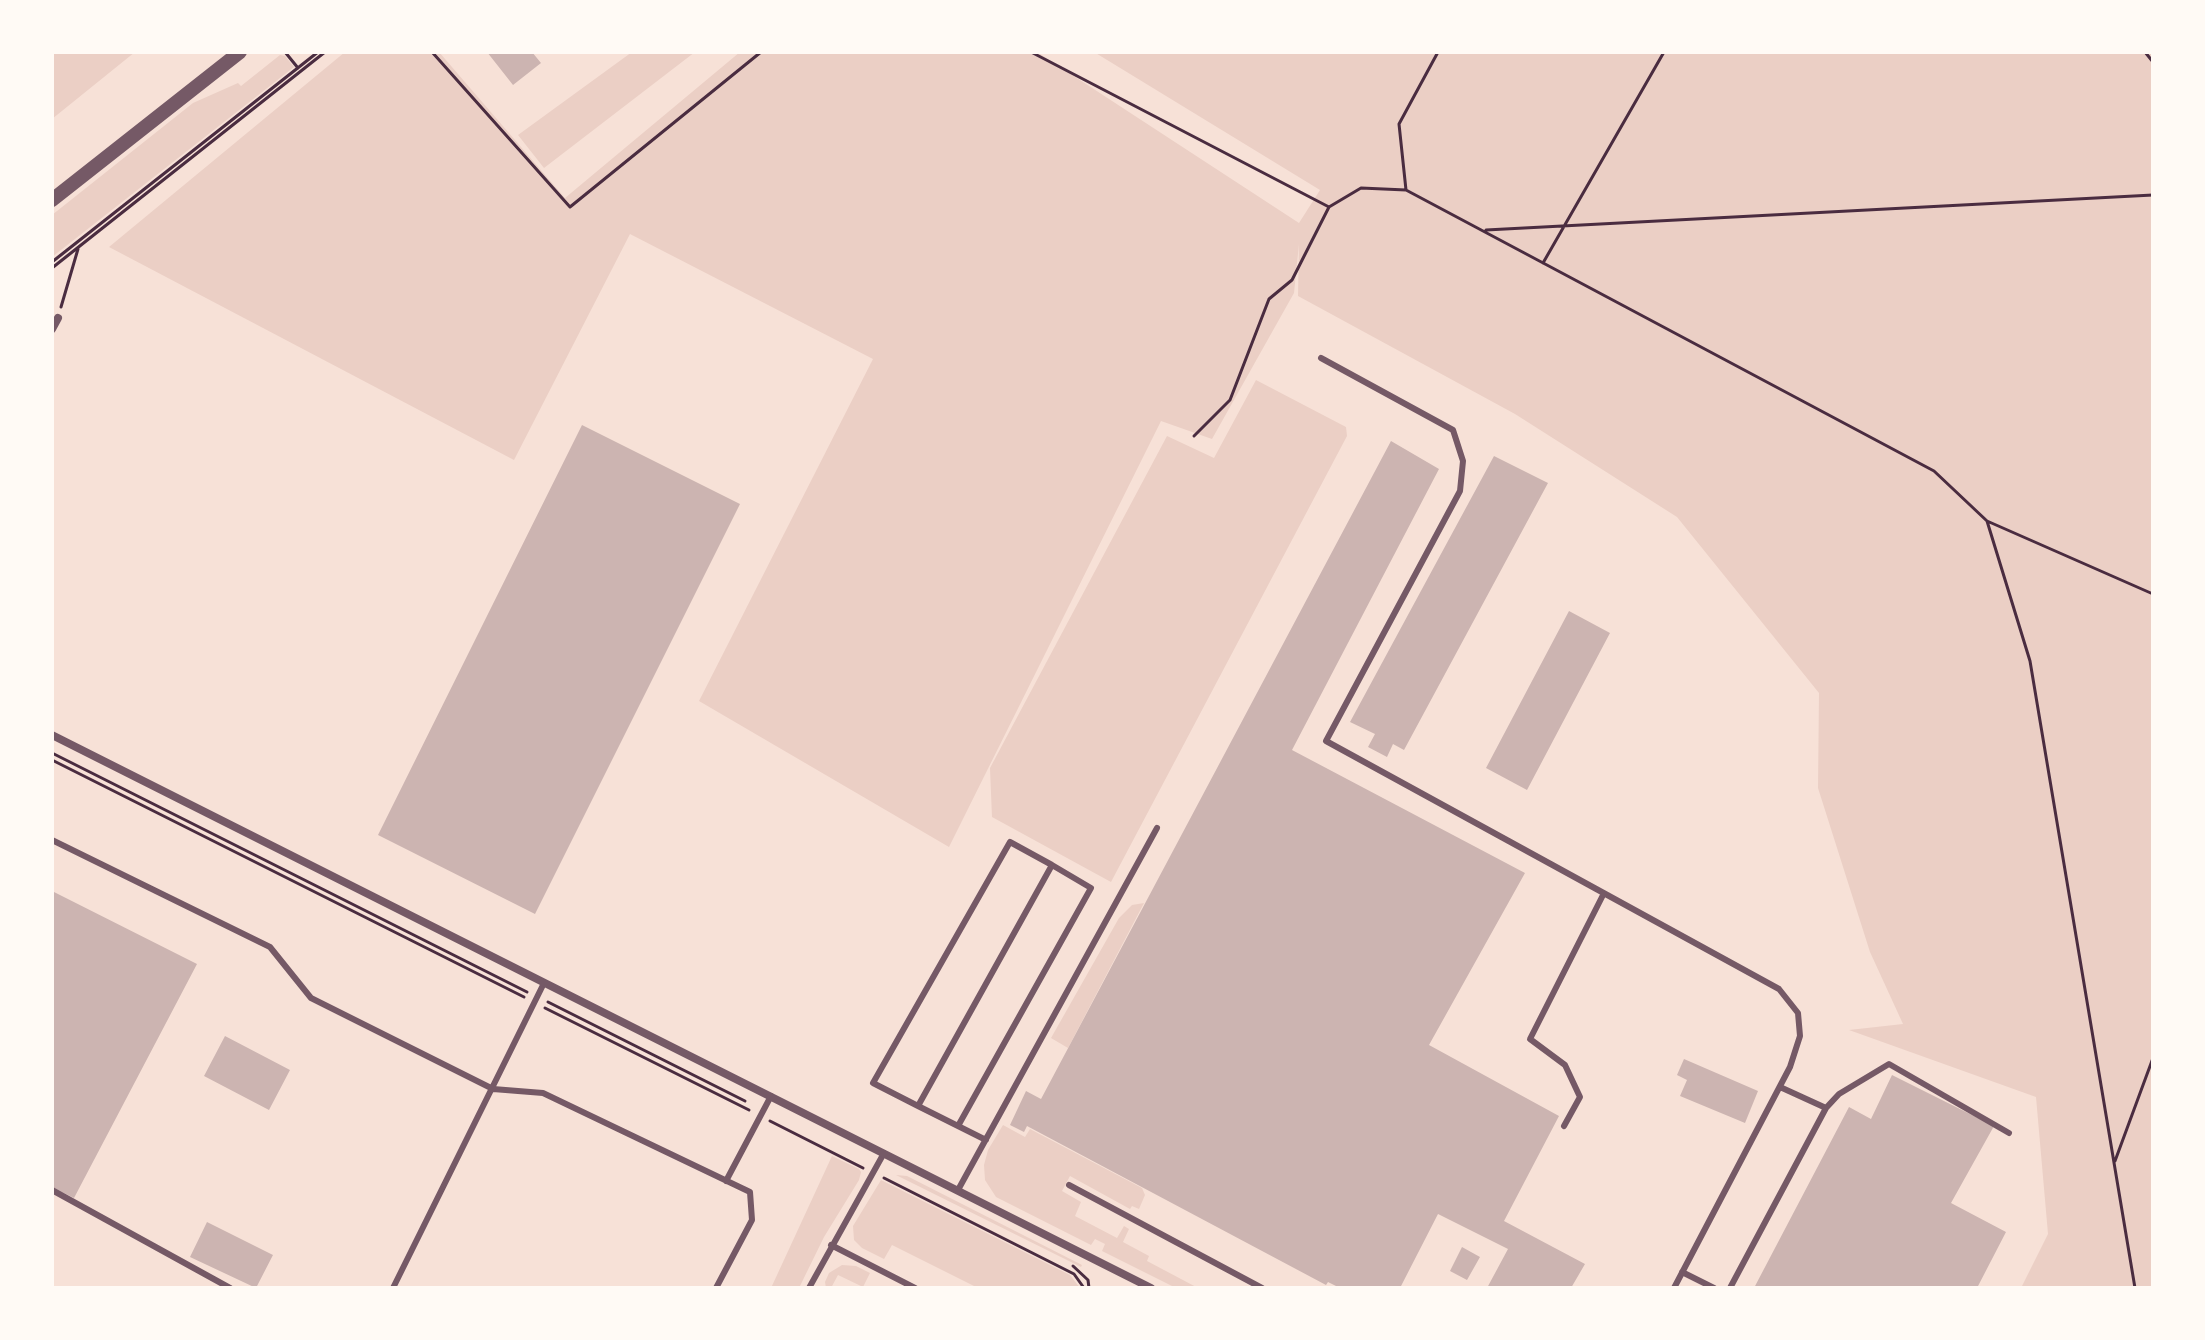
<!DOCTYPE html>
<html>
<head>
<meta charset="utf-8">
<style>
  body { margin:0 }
  #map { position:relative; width:2205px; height:1340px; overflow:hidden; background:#f7e1d7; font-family:Montserrat,sans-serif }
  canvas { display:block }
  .frame { position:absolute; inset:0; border:54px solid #fffaf5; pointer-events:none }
</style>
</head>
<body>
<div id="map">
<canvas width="2205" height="1340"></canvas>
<div class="frame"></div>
</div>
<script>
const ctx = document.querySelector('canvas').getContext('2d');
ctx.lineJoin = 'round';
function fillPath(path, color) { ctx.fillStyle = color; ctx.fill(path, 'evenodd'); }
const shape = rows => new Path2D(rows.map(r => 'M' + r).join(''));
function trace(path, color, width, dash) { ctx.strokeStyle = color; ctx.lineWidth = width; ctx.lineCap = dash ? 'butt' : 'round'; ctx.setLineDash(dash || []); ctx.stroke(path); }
const green = shape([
  [52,52,135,52,52,119],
  [345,52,439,52,565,198,740,52,1037,52,1299,223,1320,190,1094,52,2153,52,2153,1288,2021,1288,2048,1234,2036,1097,1849,1030,1903,1024,1870,952,1818,788,1819,693,1677,517,1515,414,1298,296,1299,244,1294,293,1212,439,1161,421,949,847,699,701,873,359,630,234,514,460,109,247],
  [632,52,695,52,544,168,518,135],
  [280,55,285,56,294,67,52,257,52,215,193,103,238,83,241,86],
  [1256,380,1346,427,1347,436,1111,882,992,817,990,768,1167,436,1214,458],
  [1144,903,1068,1048,1051,1038,1119,918,1132,905],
  [1003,1125,1025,1137,1030,1129,1142,1188,1145,1195,1139,1209,1132,1206,1130,1209,1070,1176,1062,1191,1081,1202,1075,1216,1117,1238,1124,1226,1129,1229,1123,1242,1149,1256,1147,1261,1198,1288,1176,1288,1102,1251,1105,1244,1095,1239,1091,1245,996,1197,985,1180,984,1165,988,1150],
  [832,1156,859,1169,861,1172,859,1180,824,1237,799,1288,771,1288],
  [896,1175,907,1176,1082,1265,1081,1267],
  [881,1180,1070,1275,1080,1288,978,1288,892,1245,884,1259,862,1248,854,1240,853,1226],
  [842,1265,856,1266,870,1273,863,1287,838,1275,831,1288,826,1288,825,1282,829,1273]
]);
const building = shape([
  [487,52,532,52,541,63,513,85],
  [582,425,740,504,535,914,378,835],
  [1391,441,1439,469,1292,750,1525,873,1429,1045,1559,1116,1504,1221,1585,1264,1571,1288,1487,1288,1508,1249,1438,1214,1400,1288,1340,1288,1328,1282,1326,1285,1027,1126,1024,1132,1010,1125,1026,1091,1041,1099],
  [1494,456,1548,483,1404,750,1393,744,1387,757,1368,747,1375,734,1350,722],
  [1569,611,1610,633,1527,790,1486,768],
  [52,891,197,964,74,1198,52,1187],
  [225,1036,290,1070,269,1110,204,1076],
  [1684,1059,1758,1091,1745,1123,1680,1096,1687,1080,1677,1075],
  [1892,1075,1994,1126,1951,1203,2006,1232,1977,1288,1754,1288,1849,1107,1871,1119],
  [207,1222,273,1255,256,1288,190,1257],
  [1462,1247,1480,1257,1467,1280,1450,1271]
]);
const path = shape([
  [285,52,298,68],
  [432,52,570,207,761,52],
  [1031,52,1329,207],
  [2145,52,2153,62],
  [1406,190,1399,124,1438,52],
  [1486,230,2153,195],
  [52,262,318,52],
  [1543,263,1664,52],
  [52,268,325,52],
  [61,307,78,249],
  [1194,436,1230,400,1269,299,1292,280,1329,207,1361,188,1406,190,1934,471,1987,521,2030,661,2135,1288],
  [1987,521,2153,594],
  [52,753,527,992],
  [52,760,524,997],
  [548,1002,745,1101],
  [545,1008,749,1110],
  [770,1121,863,1168],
  [2115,1161,2153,1058],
  [884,1178,1074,1274,1084,1288],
  [1073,1266,1088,1280,1089,1288]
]);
const service = shape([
  [1321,358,1453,430,1463,461,1460,491,1326,741,1779,989,1798,1013,1800,1036,1790,1067,1674,1288],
  [52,840,270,947,311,998,493,1089,543,1093,750,1192,752,1220,716,1288],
  [1780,1087,1826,1108,1839,1094,1889,1064,2009,1133],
  [918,1106,1052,865,1010,842,873,1083,918,1106,986,1140],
  [958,1126,1091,888,1052,865],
  [1564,1126,1580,1097,1565,1065,1530,1039,1603,895],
  [726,1181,771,1096],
  [1069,1185,1262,1288],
  [52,1190,230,1288],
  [958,1190,1157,828],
  [831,1245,915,1288],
  [1682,1272,1714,1288],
  [393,1288,544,983],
  [809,1288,884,1153],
  [1730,1288,1826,1108]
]);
const minor = shape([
  [52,329,58,318],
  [52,735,1151,1288]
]);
const tertiary = shape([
  [52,200,240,52]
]);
fillPath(green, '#ebcfc5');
fillPath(building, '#ccb4b1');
trace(path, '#4a2c40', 3);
trace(service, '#755966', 6);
trace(minor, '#755966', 8);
trace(tertiary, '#755966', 14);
</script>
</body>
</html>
